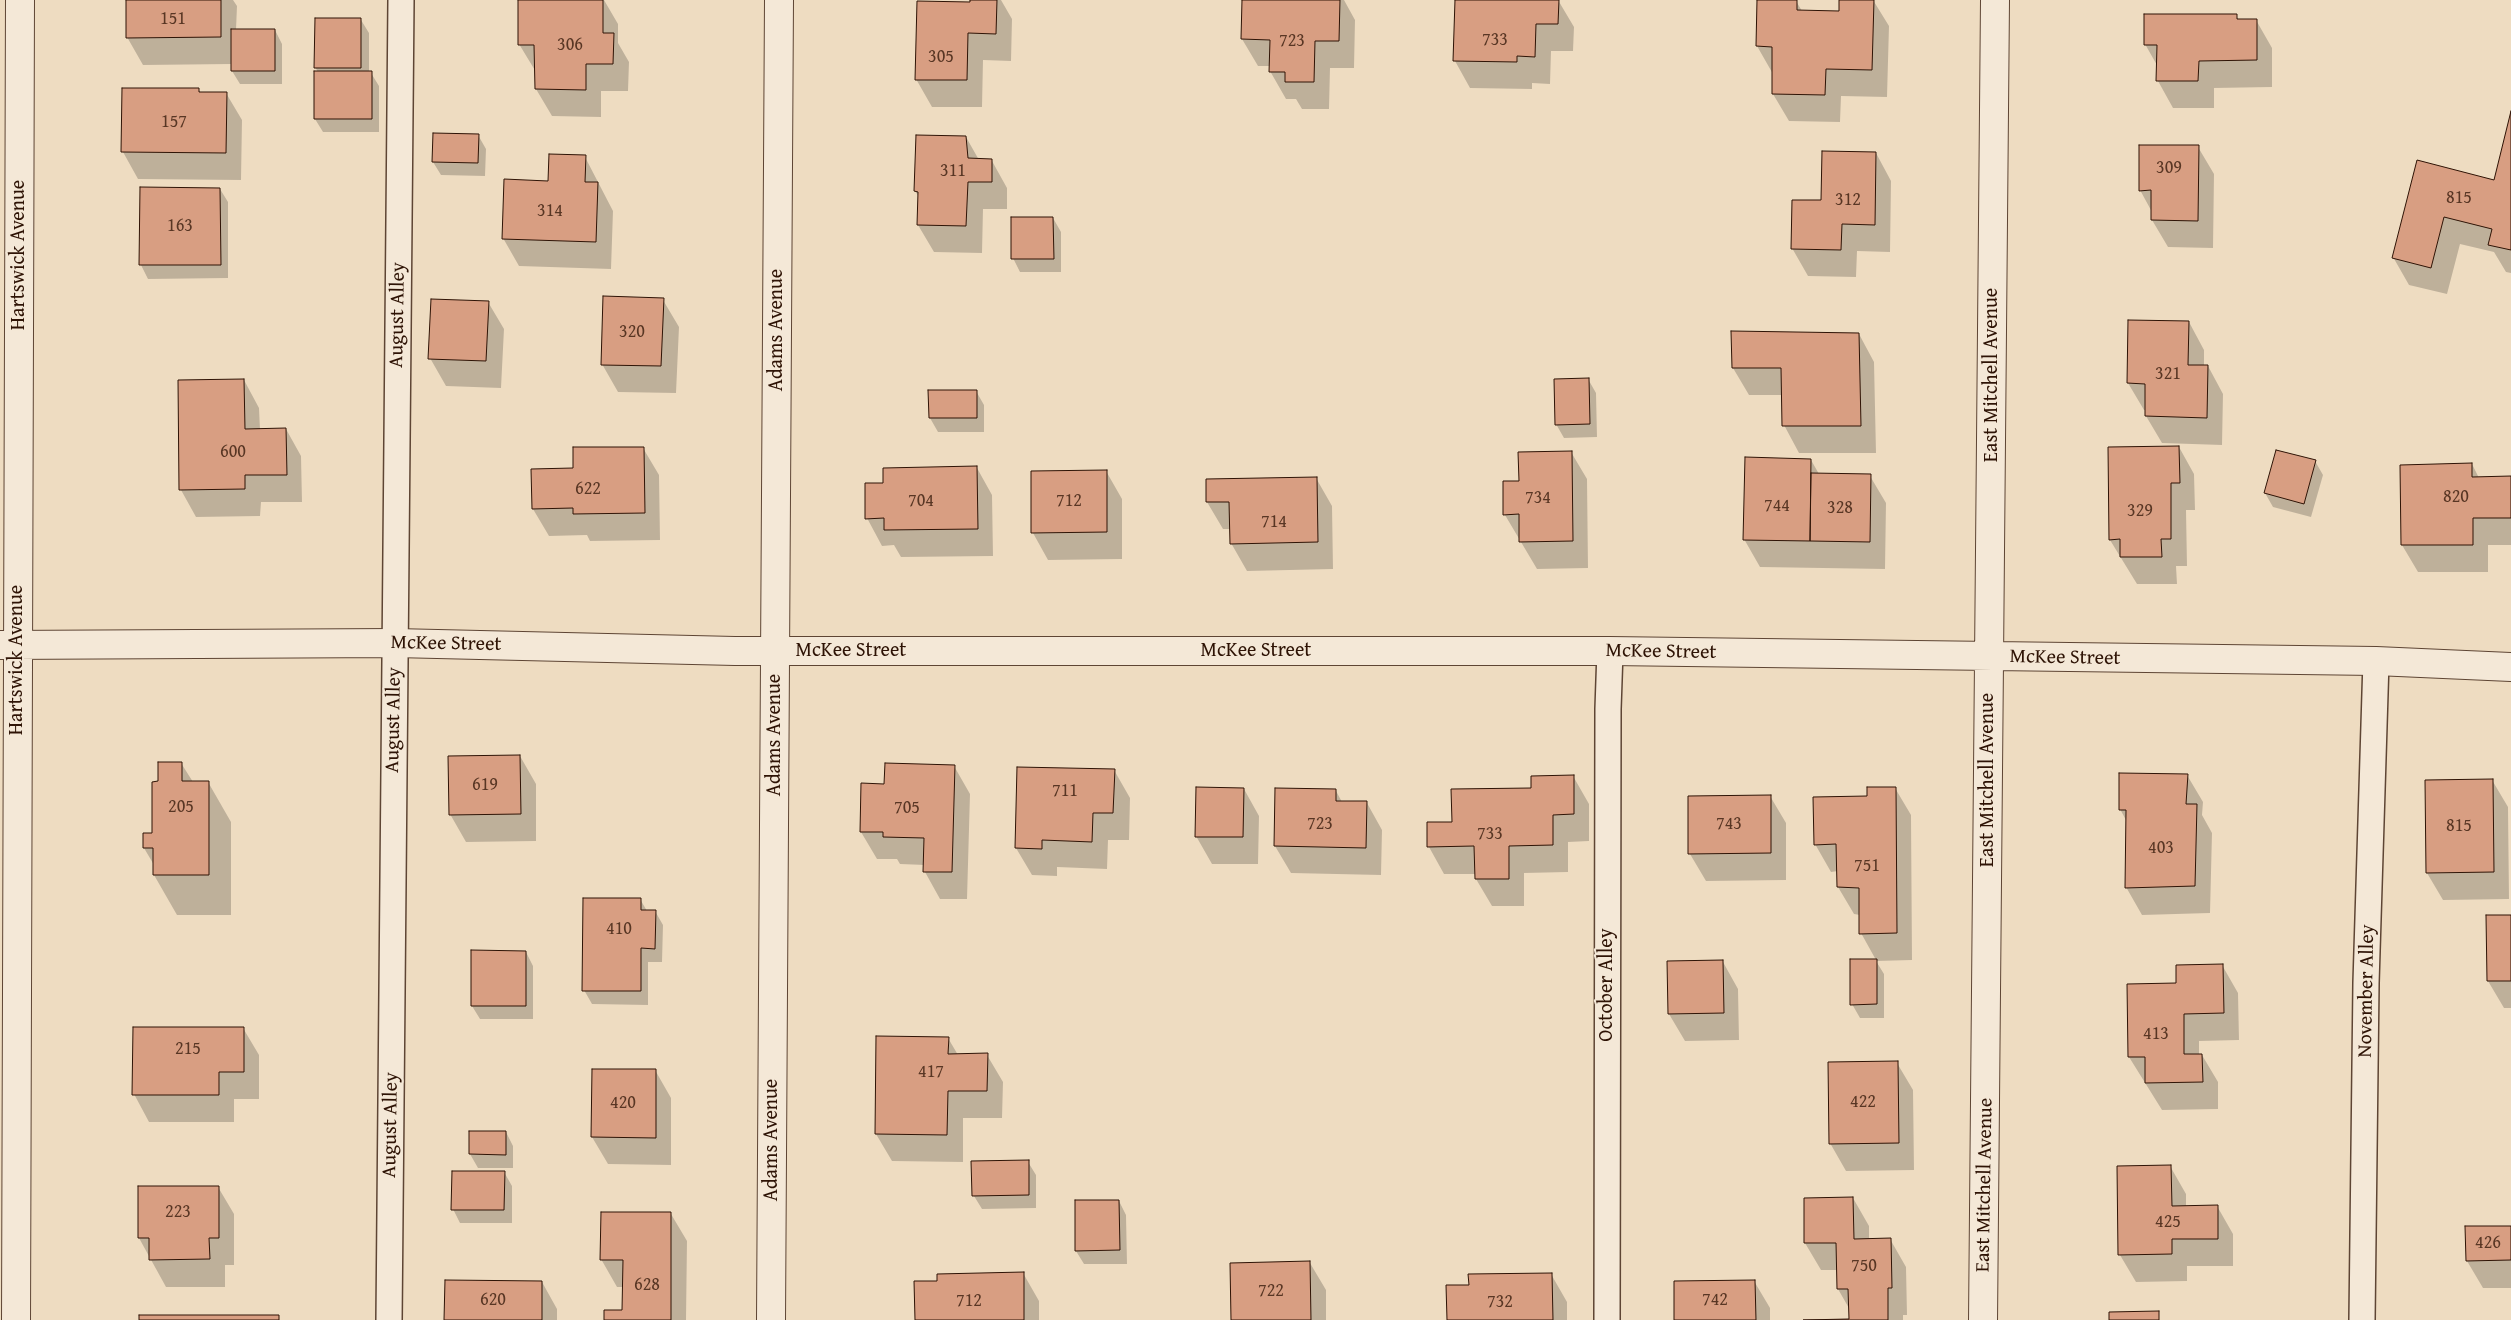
<!DOCTYPE html>
<html>
<head>
<meta charset="utf-8">
<style>
  body { margin:0 }
  canvas { display:block; background:#eedcc1 }
</style>
</head>
<body>
<canvas width="2511" height="1320"></canvas>
<script>
const ctx = document.querySelector('canvas').getContext('2d');
ctx.lineJoin = 'round';
function fillPath(path, color) { ctx.fillStyle = color; ctx.fill(path, 'evenodd'); }
const shape = rows => new Path2D(rows.map(r => 'M' + r).join(''));
function trace(path, color, width, dash) { ctx.strokeStyle = color; ctx.lineWidth = width; ctx.lineCap = dash ? 'butt' : 'round'; ctx.setLineDash(dash || []); ctx.stroke(path); }
function write(font, color, halo, rows, align = 'center') {
  ctx.font = font + ' "Gentium Book Plus",serif'; ctx.lineWidth = 4; ctx.setLineDash([]); ctx.textBaseline = 'middle'; ctx.strokeStyle = halo; ctx.fillStyle = color; for (const [text, x, y, turn = 0] of rows) {
    ctx.save(); ctx.translate(x, y); ctx.rotate((+turn || 0) * Math.PI / 180); ctx.textAlign = isNaN(turn) ? turn : align; if (halo) ctx.strokeText(text, 0, 0); ctx.fillText(text, 0, 0); ctx.restore();
  }
}
const shadow = shape([
  [127,0,233,0,237,6,236,30,275,30,282,44,282,84,240,84,232,71,232,64,143,65,127,37],
  [519,0,604,0,618,24,618,43,629,62,628,91,601,91,601,117,552,116,536,89,536,72,519,44],
  [972,0,1001,0,1012,19,1011,61,983,60,982,107,932,107,916,79,972,4],
  [1243,0,1344,0,1355,20,1354,68,1330,68,1329,109,1302,109,1296,99,1286,99,1270,71,1270,66,1258,66,1242,39],
  [1558,0,1574,27,1573,51,1551,51,1550,84,1532,83,1532,89,1470,88,1455,61],
  [1840,0,1873,0,1889,26,1887,97,1841,96,1840,122,1789,121,1773,94,1773,74,1757,46,1758,1,1796,1,1802,11,1840,12],
  [2236,16,2239,20,2256,20,2272,48,2272,87,2214,88,2214,108,2173,108,2158,81,2158,67,2145,44],
  [361,20,369,33,369,72,371,73,379,86,379,132,323,132,315,119,318,72,315,67],
  [198,89,201,93,226,93,242,120,241,180,138,179,123,152],
  [2511,116,2511,273,2506,272,2494,252,2460,244,2447,294,2409,285,2393,257,2417,162,2495,181],
  [478,135,486,149,485,176,441,175,433,162],
  [966,137,979,160,992,161,1007,188,1007,209,983,209,982,253,934,252,918,225,919,197,915,191],
  [2198,147,2214,174,2213,248,2168,247,2152,220,2152,212,2140,190],
  [1876,153,1891,181,1890,252,1857,251,1856,277,1808,276,1792,248,1823,202],
  [585,157,613,211,611,269,519,266,503,238,549,182],
  [220,189,228,202,228,278,148,279,141,265],
  [1053,218,1061,232,1061,272,1020,272,1013,258],
  [663,300,679,327,676,393,618,392,602,364],
  [488,302,504,329,501,388,446,386,430,358],
  [2189,322,2204,350,2204,366,2208,366,2223,394,2222,445,2162,443,2146,416,2146,410,2144,410,2128,383],
  [1859,334,1874,362,1876,453,1799,453,1784,425,1783,395,1749,395,1733,368],
  [1588,379,1596,393,1597,437,1564,438,1556,424],
  [244,380,259,408,260,430,286,429,301,456,302,502,261,502,260,516,196,517,181,490],
  [976,391,984,405,984,432,938,432,930,418],
  [2179,447,2194,474,2195,510,2186,510,2187,566,2176,566,2177,584,2137,584,2110,540],
  [643,448,659,475,660,540,590,541,587,535,549,536,533,509,532,470,574,470],
  [1571,452,1587,479,1588,568,1537,569,1505,515,1520,482],
  [1811,460,1819,474,1870,476,1886,503,1885,569,1760,567,1744,539],
  [2315,461,2323,475,2311,517,2273,507,2265,493],
  [2472,464,2479,478,2511,477,2511,545,2488,545,2488,572,2418,572,2402,545],
  [977,468,992,495,993,556,901,557,894,545,882,546,867,518,885,484],
  [1106,471,1122,499,1122,559,1048,560,1033,533],
  [1316,478,1332,506,1333,569,1247,571,1231,543,1231,529,1223,529,1207,502],
  [520,756,536,784,536,841,466,842,450,814],
  [181,763,193,782,208,782,231,822,231,915,177,915,154,875,154,865,144,848,154,834,160,783],
  [954,766,970,794,967,899,940,899,925,872,925,865,900,864,897,859,877,859,861,832,886,785],
  [1114,770,1130,798,1129,840,1108,840,1107,869,1057,867,1057,876,1032,875,1016,848],
  [2187,775,2203,802,2202,815,2212,833,2210,913,2142,915,2126,887,2127,822,2120,809],
  [1573,776,1589,804,1589,841,1568,842,1568,872,1524,873,1524,906,1492,906,1476,879,1476,874,1444,874,1429,847,1453,823],
  [2492,780,2508,807,2509,899,2443,900,2427,873],
  [1895,788,1911,815,1912,960,1876,961,1884,974,1884,1018,1860,1018,1852,1004,1876,960,1861,933,1860,915,1854,914,1838,887,1838,871,1831,872,1815,844,1868,798],
  [1244,789,1259,816,1258,864,1212,864,1196,836],
  [1336,791,1342,802,1367,803,1382,830,1381,875,1291,873,1275,846],
  [1770,796,1786,823,1786,880,1706,881,1690,854,1689,797],
  [640,899,647,911,655,911,663,925,662,962,648,962,648,1005,592,1004,584,990],
  [2487,916,2511,916,2511,1008,2504,1008,2488,981],
  [526,952,533,966,533,1019,480,1019,472,1006],
  [1668,962,1723,962,1738,989,1739,1040,1685,1041,1669,1014],
  [2222,965,2238,993,2239,1040,2199,1041,2199,1055,2202,1055,2218,1082,2218,1109,2162,1110,2129,1057,2178,984],
  [243,1028,259,1055,259,1099,234,1099,234,1122,149,1122,134,1094],
  [948,1038,958,1055,987,1055,1003,1082,1002,1118,963,1118,963,1162,892,1161,876,1134],
  [1897,1063,1913,1090,1914,1170,1846,1171,1830,1143],
  [655,1070,671,1098,671,1165,608,1164,592,1137],
  [506,1132,513,1146,513,1168,478,1168,470,1154,470,1133],
  [1028,1162,1036,1175,1036,1208,982,1209,974,1196],
  [2170,1166,2186,1194,2186,1207,2217,1206,2233,1234,2233,1266,2187,1266,2187,1281,2136,1282,2120,1255,2119,1167],
  [504,1172,512,1186,512,1223,460,1223,453,1209],
  [139,1187,218,1187,234,1214,234,1265,225,1265,225,1287,166,1287,139,1238],
  [1853,1198,1869,1226,1869,1240,1890,1239,1906,1267,1907,1315,1903,1315,1903,1320,1850,1320,1850,1310,1838,1289,1837,1270,1821,1270,1805,1243,1805,1199],
  [1119,1201,1126,1215,1127,1264,1084,1264,1076,1251],
  [671,1214,687,1241,686,1320,605,1320,624,1311,624,1287,617,1287,601,1259],
  [2511,1227,2511,1288,2483,1288,2467,1261],
  [1310,1263,1326,1290,1326,1320,1233,1320],
  [1023,1273,1039,1301,1039,1320,916,1320,938,1282],
  [1551,1274,1567,1302,1567,1320,1448,1320,1470,1286],
  [1754,1281,1770,1308,1770,1320,1676,1320],
  [542,1282,557,1309,557,1320,445,1320]
]);
const building = shape([
  [126,0,221,0,221,37,126,38,126,0],
  [518,0,603,0,603,33,614,33,613,64,586,64,586,90,535,89,534,45,518,45,518,0],
  [970,0,997,0,996,34,968,33,967,80,915,80,917,1,970,2,970,0],
  [1242,0,1340,0,1339,41,1315,41,1314,82,1285,82,1285,72,1269,72,1270,40,1241,39,1242,0],
  [1455,0,1559,0,1558,24,1536,24,1535,57,1517,56,1517,62,1453,61,1455,0],
  [1757,0,1797,0,1797,10,1839,11,1839,0,1874,0,1872,70,1826,69,1825,95,1772,94,1772,47,1756,46,1757,0],
  [2144,14,2237,14,2237,19,2257,19,2257,60,2199,61,2198,81,2156,81,2157,45,2144,45,2144,14],
  [315,18,361,18,361,68,314,68,315,18],
  [231,29,275,29,275,71,231,71,231,29],
  [314,71,372,71,372,119,314,119,314,71],
  [122,88,199,88,199,92,227,92,226,153,121,152,122,88],
  [2511,111,2511,250,2488,245,2492,229,2444,217,2431,268,2392,258,2417,160,2494,180,2511,111],
  [433,133,479,134,478,163,432,162,433,133],
  [916,135,966,136,968,158,992,159,992,182,968,182,966,226,917,225,918,192,914,191,916,135],
  [2139,145,2199,145,2198,221,2151,220,2151,190,2139,191,2139,145],
  [1822,151,1876,152,1875,225,1842,224,1841,250,1791,249,1792,200,1821,200,1822,151],
  [549,154,586,155,585,182,598,182,596,242,502,239,504,179,548,181,549,154],
  [140,187,220,188,221,265,139,265,140,187],
  [1011,217,1053,217,1054,259,1011,259,1011,217],
  [603,296,664,298,661,366,601,365,603,296],
  [431,299,489,301,486,361,428,359,431,299],
  [2128,320,2189,321,2188,365,2208,365,2207,418,2145,416,2145,384,2127,383,2128,320],
  [1731,331,1859,333,1861,426,1782,426,1781,368,1732,368,1731,331],
  [1589,378,1590,424,1555,425,1554,379,1589,378],
  [244,379,245,429,286,428,287,475,245,475,245,489,179,490,178,380,244,379],
  [928,390,977,390,977,418,929,418,928,390],
  [2179,446,2180,483,2171,483,2171,539,2161,539,2162,557,2120,557,2120,539,2109,540,2108,447,2179,446],
  [573,447,644,447,645,513,573,514,573,508,532,509,531,469,573,468,573,447],
  [2276,450,2316,460,2304,504,2264,493,2276,450],
  [1572,451,1573,541,1519,542,1519,514,1503,515,1503,481,1519,481,1518,452,1572,451],
  [1745,457,1811,459,1810,541,1743,540,1745,457],
  [2472,463,2472,477,2511,476,2511,518,2473,518,2473,545,2401,545,2400,465,2472,463],
  [977,466,978,529,884,530,884,518,865,519,865,483,883,483,883,468,977,466],
  [1107,470,1107,532,1031,533,1031,471,1107,470],
  [1811,473,1871,474,1870,542,1810,541,1811,473],
  [1317,477,1318,542,1230,544,1229,502,1206,502,1206,479,1317,477],
  [520,755,521,814,449,815,448,756,520,755],
  [158,762,182,762,182,781,209,781,209,875,153,875,153,848,143,848,143,833,152,833,152,782,158,781,158,762],
  [885,763,955,765,952,872,923,872,924,838,883,837,883,832,860,832,861,783,884,784,885,763],
  [1017,767,1115,769,1113,813,1093,813,1092,842,1042,840,1042,849,1015,848,1017,767],
  [2119,773,2188,774,2186,804,2197,804,2195,886,2125,888,2126,810,2119,810,2119,773],
  [1574,775,1574,814,1553,815,1553,845,1509,846,1509,879,1475,879,1474,846,1427,847,1427,822,1452,822,1451,789,1531,788,1531,776,1574,775],
  [2493,779,2494,872,2426,873,2425,780,2493,779],
  [1196,787,1244,788,1243,837,1195,837,1196,787],
  [1867,787,1896,787,1897,933,1859,934,1859,888,1837,887,1836,844,1814,845,1813,797,1867,796,1867,787],
  [1275,788,1336,789,1336,801,1367,801,1366,848,1274,846,1275,788],
  [1771,795,1771,853,1688,854,1688,796,1771,795],
  [583,898,641,898,641,910,656,910,655,949,641,948,641,991,582,991,583,898],
  [2486,915,2511,915,2511,981,2487,981,2486,915],
  [471,950,526,951,526,1006,471,1006,471,950],
  [1850,959,1877,959,1877,1004,1850,1005,1850,959],
  [1723,960,1724,1013,1668,1014,1667,961,1723,960],
  [2223,964,2224,1013,2184,1014,2184,1054,2202,1054,2203,1082,2145,1083,2145,1057,2128,1057,2127,984,2176,983,2176,965,2223,964],
  [133,1027,244,1027,244,1072,219,1072,219,1095,132,1095,133,1027],
  [876,1036,949,1037,948,1054,988,1053,987,1091,948,1091,947,1135,875,1134,876,1036],
  [1898,1061,1899,1143,1829,1144,1828,1062,1898,1061],
  [592,1069,656,1069,656,1138,591,1137,592,1069],
  [469,1131,506,1131,506,1155,469,1154,469,1131],
  [1029,1160,1029,1195,972,1196,971,1161,1029,1160],
  [2171,1165,2172,1206,2218,1205,2218,1239,2172,1239,2172,1254,2118,1255,2117,1166,2171,1165],
  [452,1171,505,1171,504,1210,451,1210,452,1171],
  [138,1186,219,1186,219,1238,209,1238,210,1259,149,1260,149,1238,138,1238,138,1186],
  [1853,1197,1854,1239,1891,1238,1892,1288,1888,1288,1888,1320,1803,1320,1849,1319,1848,1289,1837,1289,1836,1243,1804,1243,1804,1198,1853,1197],
  [1075,1200,1119,1200,1120,1250,1075,1251,1075,1200],
  [601,1212,671,1212,671,1320,604,1320,604,1310,622,1310,623,1260,600,1260,601,1212],
  [2465,1226,2511,1226,2511,1260,2466,1261,2465,1226],
  [1310,1261,1311,1320,1231,1320,1230,1263,1310,1261],
  [1024,1272,1024,1320,915,1320,914,1281,937,1281,937,1274,1024,1272],
  [1552,1273,1553,1320,1447,1320,1446,1285,1469,1285,1468,1274,1552,1273],
  [445,1280,542,1281,542,1320,444,1320,445,1280],
  [1755,1280,1756,1320,1674,1320,1674,1281,1755,1280],
  [2159,1311,2159,1320,2109,1320,2109,1312,2159,1311],
  [139,1315,279,1315,279,1320,139,1320,139,1315]
]);
const service = shape([
  [389,1320,401,0],
  [1607,1320,1608,709,1610,651],
  [2362,1320,2366,983,2376,661]
]);
const minor = shape([
  [0,645,395,643,735,651,1610,651,2376,661,2511,667],
  [16,1320,20,0],
  [771,1320,779,0],
  [1983,1320,1995,0]
]);
const numberNames = [
  ["151",173,19],
  ["733",1495,40],
  ["723",1292,41],
  ["306",570,45],
  ["305",941,57],
  ["157",174,122],
  ["309",2169,168],
  ["311",953,171],
  ["815",2459,198],
  ["312",1848,200],
  ["314",550,211],
  ["163",180,226],
  ["320",632,332],
  ["321",2168,374],
  ["600",233,452],
  ["622",588,489],
  ["820",2456,497],
  ["734",1538,498],
  ["704",921,501],
  ["712",1069,501],
  ["744",1777,506],
  ["328",1840,508],
  ["329",2140,511],
  ["714",1274,522],
  ["619",485,785],
  ["711",1065,791],
  ["205",181,807],
  ["705",907,808],
  ["723",1320,824],
  ["743",1729,824],
  ["815",2459,826],
  ["733",1490,834],
  ["403",2161,848],
  ["751",1867,866],
  ["410",619,929],
  ["413",2156,1034],
  ["215",188,1049],
  ["417",931,1072],
  ["422",1863,1102],
  ["420",623,1103],
  ["223",178,1212],
  ["425",2168,1222],
  ["426",2488,1243],
  ["750",1864,1266],
  ["628",647,1285],
  ["722",1271,1291],
  ["620",493,1300],
  ["742",1715,1300],
  ["712",969,1301],
  ["732",1500,1302]
];
const streetNames = [
  ["Hartswick Avenue",19,255,-90],
  ["August Alley",398,315,-89],
  ["Adams Avenue",777,330,-90],
  ["East Mitchell Avenue",1992,375,-90],
  ["McKee Street",446,644,1],
  ["McKee Street",851,651],
  ["McKee Street",1256,651],
  ["McKee Street",1661,652,1],
  ["McKee Street",2065,658,1],
  ["Hartswick Avenue",17,660,-90],
  ["August Alley",394,720,-89],
  ["Adams Avenue",775,735,-90],
  ["East Mitchell Avenue",1988,780,-90],
  ["October Alley",1607,985,-90],
  ["November Alley",2367,991,-89],
  ["August Alley",391,1125,-89],
  ["Adams Avenue",772,1140,-90],
  ["East Mitchell Avenue",1985,1185,-89]
];
fillPath(shadow, '#0003');
fillPath(building, '#d89e82');
trace(building, '#2e1305', 1);
trace(service, '#5e4534', 28);
trace(minor, '#5e4534', 30);
trace(service, '#f4e8d7', 25);
trace(minor, '#f4e8d7', 28);
write('18px', '#583624', null, numberNames);
write('20px', '#2e1305', '#f4e8d7', streetNames);
</script>
</body>
</html>
